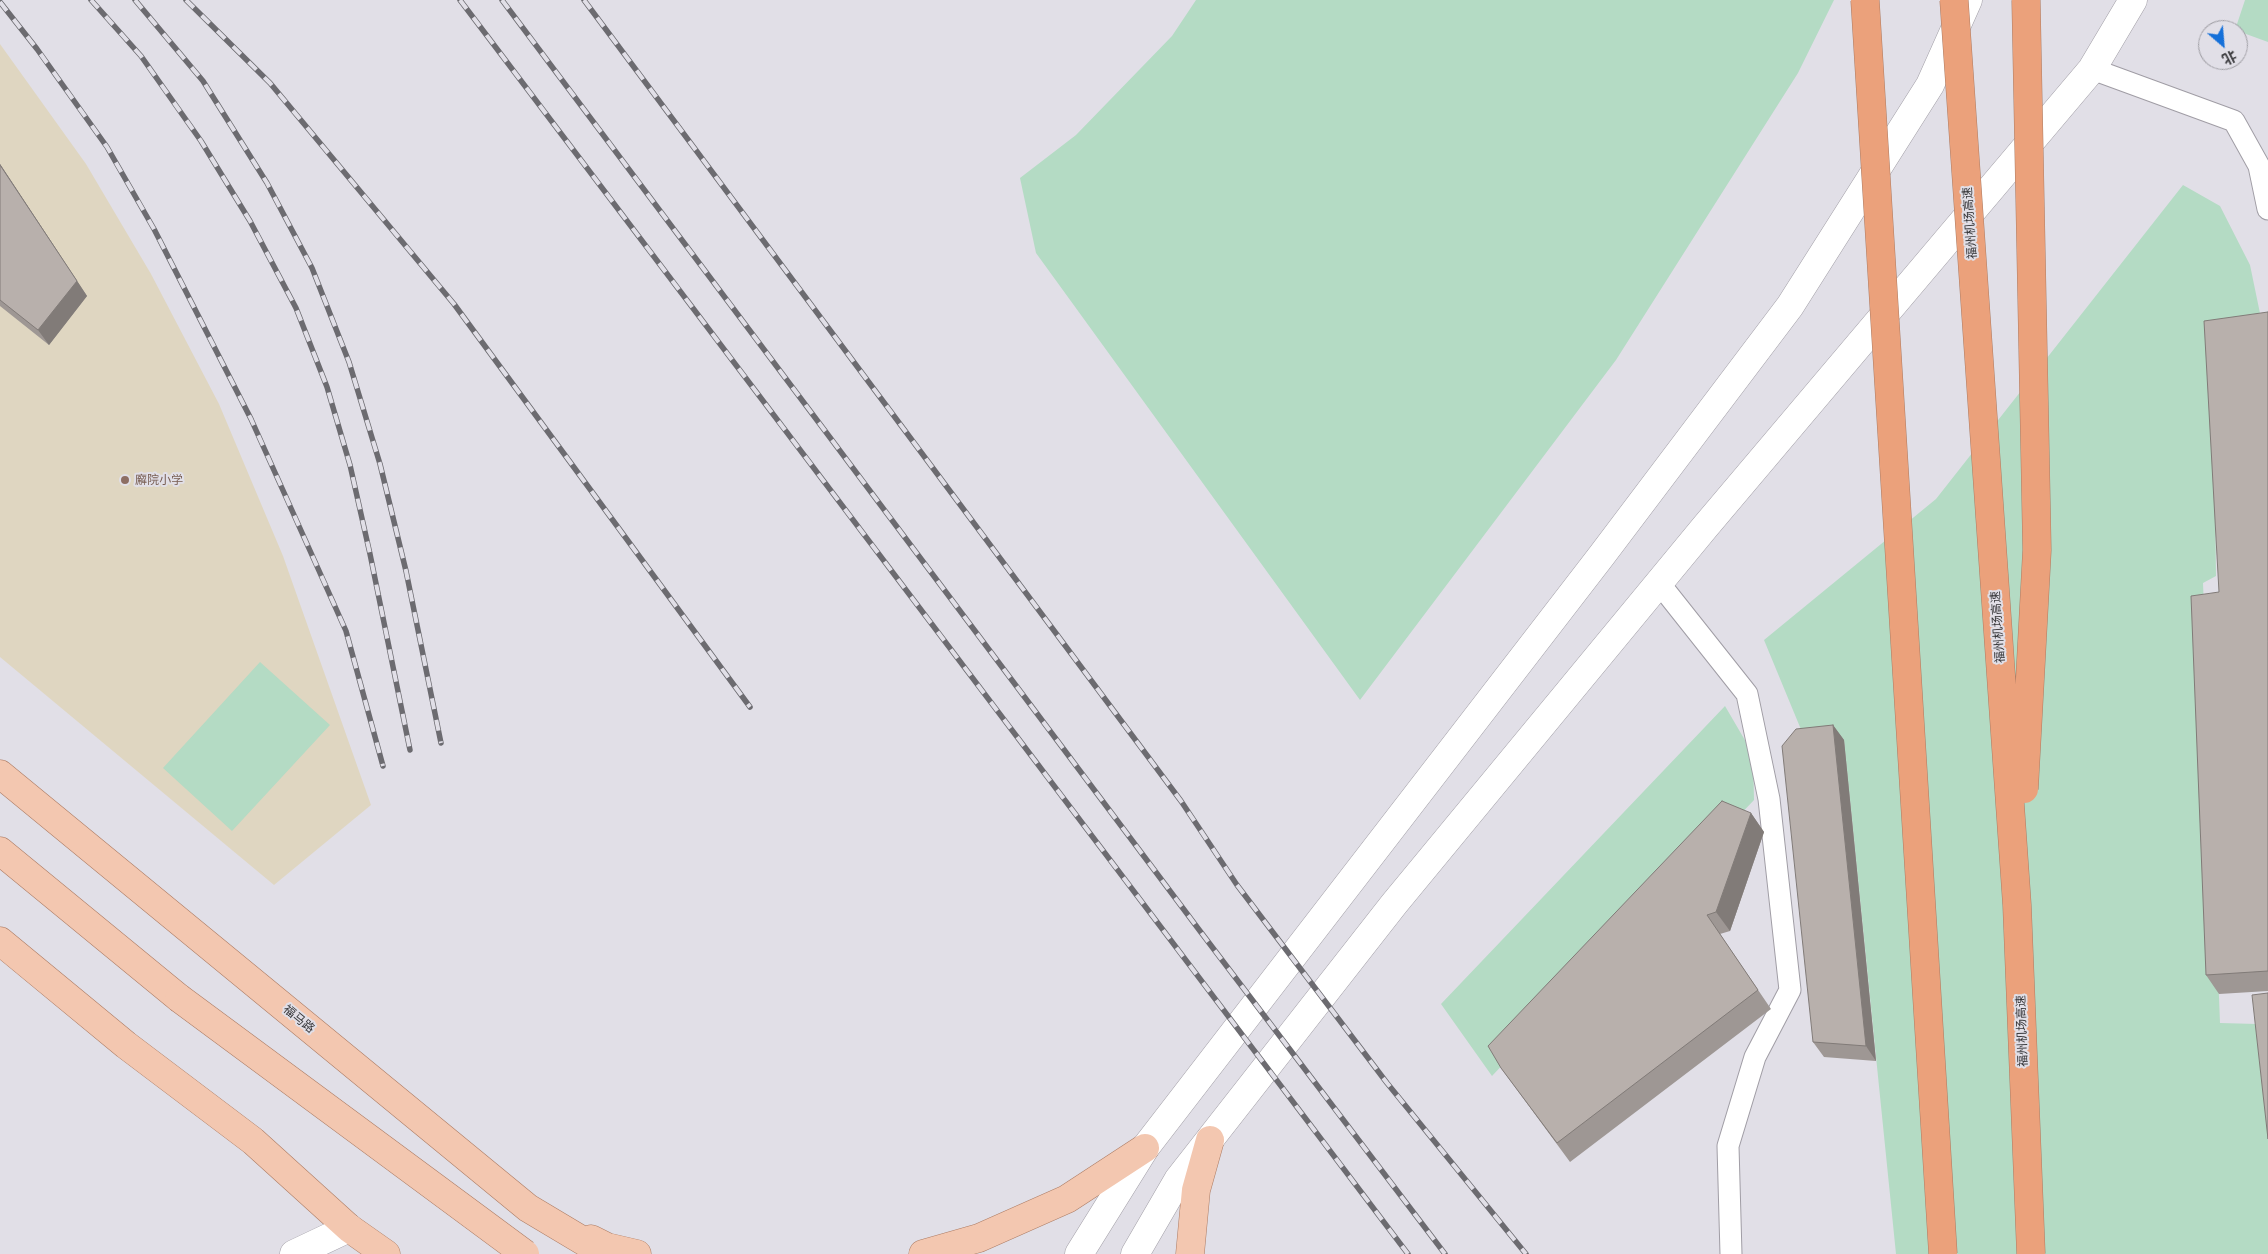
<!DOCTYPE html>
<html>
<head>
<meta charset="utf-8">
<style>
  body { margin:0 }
  #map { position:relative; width:2268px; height:1254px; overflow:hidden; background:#e1dfe7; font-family:"Golos Text","Noto Sans SC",sans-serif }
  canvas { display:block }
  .north { position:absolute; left:2198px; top:20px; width:50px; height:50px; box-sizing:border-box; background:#e1dfe7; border:1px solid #9d9ca2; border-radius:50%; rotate:153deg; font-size:14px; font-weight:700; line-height:20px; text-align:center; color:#37373a }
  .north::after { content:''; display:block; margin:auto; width:18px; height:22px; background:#1570d9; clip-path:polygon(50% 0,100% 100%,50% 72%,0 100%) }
</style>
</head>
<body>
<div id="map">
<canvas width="2268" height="1254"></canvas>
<div class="north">北</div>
</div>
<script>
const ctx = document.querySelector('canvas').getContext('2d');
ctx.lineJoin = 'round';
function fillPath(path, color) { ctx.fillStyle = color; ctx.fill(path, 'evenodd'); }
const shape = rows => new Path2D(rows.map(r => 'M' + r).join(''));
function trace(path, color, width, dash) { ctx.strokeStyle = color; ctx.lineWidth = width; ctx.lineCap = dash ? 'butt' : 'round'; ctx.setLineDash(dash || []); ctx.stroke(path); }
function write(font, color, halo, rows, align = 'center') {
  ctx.font = font + ' "Golos Text","Noto Sans SC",sans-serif'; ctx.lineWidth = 4; ctx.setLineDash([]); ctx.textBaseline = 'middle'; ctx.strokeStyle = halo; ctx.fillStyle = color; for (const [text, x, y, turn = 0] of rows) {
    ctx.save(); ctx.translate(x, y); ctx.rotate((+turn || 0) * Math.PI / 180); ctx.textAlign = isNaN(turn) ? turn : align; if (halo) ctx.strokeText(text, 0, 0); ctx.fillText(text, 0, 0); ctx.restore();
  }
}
const education = shape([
  [0,44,86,164,151,274,219,404,283,556,371,805,274,885,0,657]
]);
const green = shape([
  [1196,0,1834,0,1798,73,1616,360,1360,700,1036,253,1020,178,1076,135,1172,36],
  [2245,0,2268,0,2268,42,2235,30],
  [2183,185,2220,206,2250,265,2262,323,2213,331,2216,576,2203,583,2220,1023,2257,1024,2268,1094,2268,1254,1896,1254,1844,741,1807,744,1764,640,1936,499],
  [260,662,330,725,232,831,163,768],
  [1725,706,1753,754,1754,800,1492,1076,1441,1004]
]);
const lane = shape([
  [2092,69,2234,121,2259,166,2268,209],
  [1659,583,1747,694,1769,799,1790,990,1755,1057,1728,1146,1731,1254]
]);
const street = shape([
  [294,1254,349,1228]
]);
const secondary = shape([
  [1079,1254,1145,1148,1602,555,1790,306,1930,85,1968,0],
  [1135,1254,1178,1180,1394,904,1705,527,2092,69,2133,0]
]);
const primary = shape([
  [0,774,528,1208,605,1254],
  [0,851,179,998],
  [0,941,126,1045,253,1141,349,1228,386,1254],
  [591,1239,607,1247,637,1254],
  [923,1254,979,1238,1067,1199,1145,1148],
  [1190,1254,1196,1190,1210,1140]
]);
const rail = shape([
  [91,0,141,56,201,141,250,221,296,308,327,387,350,465,370,554,410,750],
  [135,0,203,81,267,183,312,268,349,362,380,464,406,571,441,743],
  [186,0,270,83,454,304,750,707],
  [460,0,1408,1254],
  [502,0,1200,931,1445,1254],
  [584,0,1181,801,1237,885,1387,1083,1526,1254],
  [0,2,37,49,107,147,154,229,251,419,346,631,383,766]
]);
const primaryBridge = shape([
  [179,998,525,1254]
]);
const highwayBridge = shape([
  [1865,0,1943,1254],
  [1954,0,2017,905,2031,1254],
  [2024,789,2037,550,2026,0]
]);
const wall = shape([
  [0,164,87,296,49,345,0,306],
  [2268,312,2268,991,2219,994,2206,975,2219,592],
  [1833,725,1844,740,1876,1061,1824,1057,1813,1042],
  [1751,813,1764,832,1730,931,1720,934,1771,1009,1570,1162,1501,1068]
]);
const shadedWall = shape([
  [0,164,87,296,49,345,38,330],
  [1833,725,1844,740,1876,1061,1866,1046],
  [1751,813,1764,832,1730,931,1716,912]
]);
const building = shape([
  [0,165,77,281,38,330,0,300,0,165],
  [2268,312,2268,971,2206,975,2191,596,2219,592,2204,321,2268,312],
  [1833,725,1866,1046,1813,1042,1782,746,1796,729,1833,725],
  [1722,801,1751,813,1716,912,1707,915,1758,990,1557,1143,1501,1068,1488,1046,1722,801],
  [2268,993,2268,1139,2252,995,2268,993]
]);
const markers = [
  [125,480,5,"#8d6e63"]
];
const streetNames = [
  ["福州机场高速",1970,223,-94],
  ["福州机场高速",1998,627,-94],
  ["福马路",299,1019,39],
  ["福州机场高速",2022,1031,-92]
];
const educationNames = [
  ["廨院小学",135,480]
];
fillPath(education, '#dfd6c1');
fillPath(green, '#b4dbc4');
trace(lane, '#a09da5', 23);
trace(street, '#a09da5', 29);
trace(secondary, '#a09da5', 29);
trace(primary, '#ac7c64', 29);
trace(lane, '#fff', 21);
trace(street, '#fff', 28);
trace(secondary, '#fff', 28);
trace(primary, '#f3c7b0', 28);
trace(rail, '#6c6b70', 5.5);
trace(rail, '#e1dfe7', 4, [11]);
trace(primaryBridge, '#ac7c64', 29, []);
trace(highwayBridge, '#ac7c64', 29, []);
trace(primaryBridge, '#f3c7b0', 28);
trace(highwayBridge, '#eba17b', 28);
fillPath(wall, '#9e9794');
fillPath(shadedWall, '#817b78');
fillPath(building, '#b8b0ac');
trace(building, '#817b78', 1);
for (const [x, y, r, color] of markers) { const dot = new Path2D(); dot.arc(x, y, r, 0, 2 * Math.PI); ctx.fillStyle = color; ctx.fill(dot); trace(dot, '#e1dfe7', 2); }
write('12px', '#37373a', '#e1dfe7', streetNames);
write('12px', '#785e54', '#e1dfe7', educationNames, 'left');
</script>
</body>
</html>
